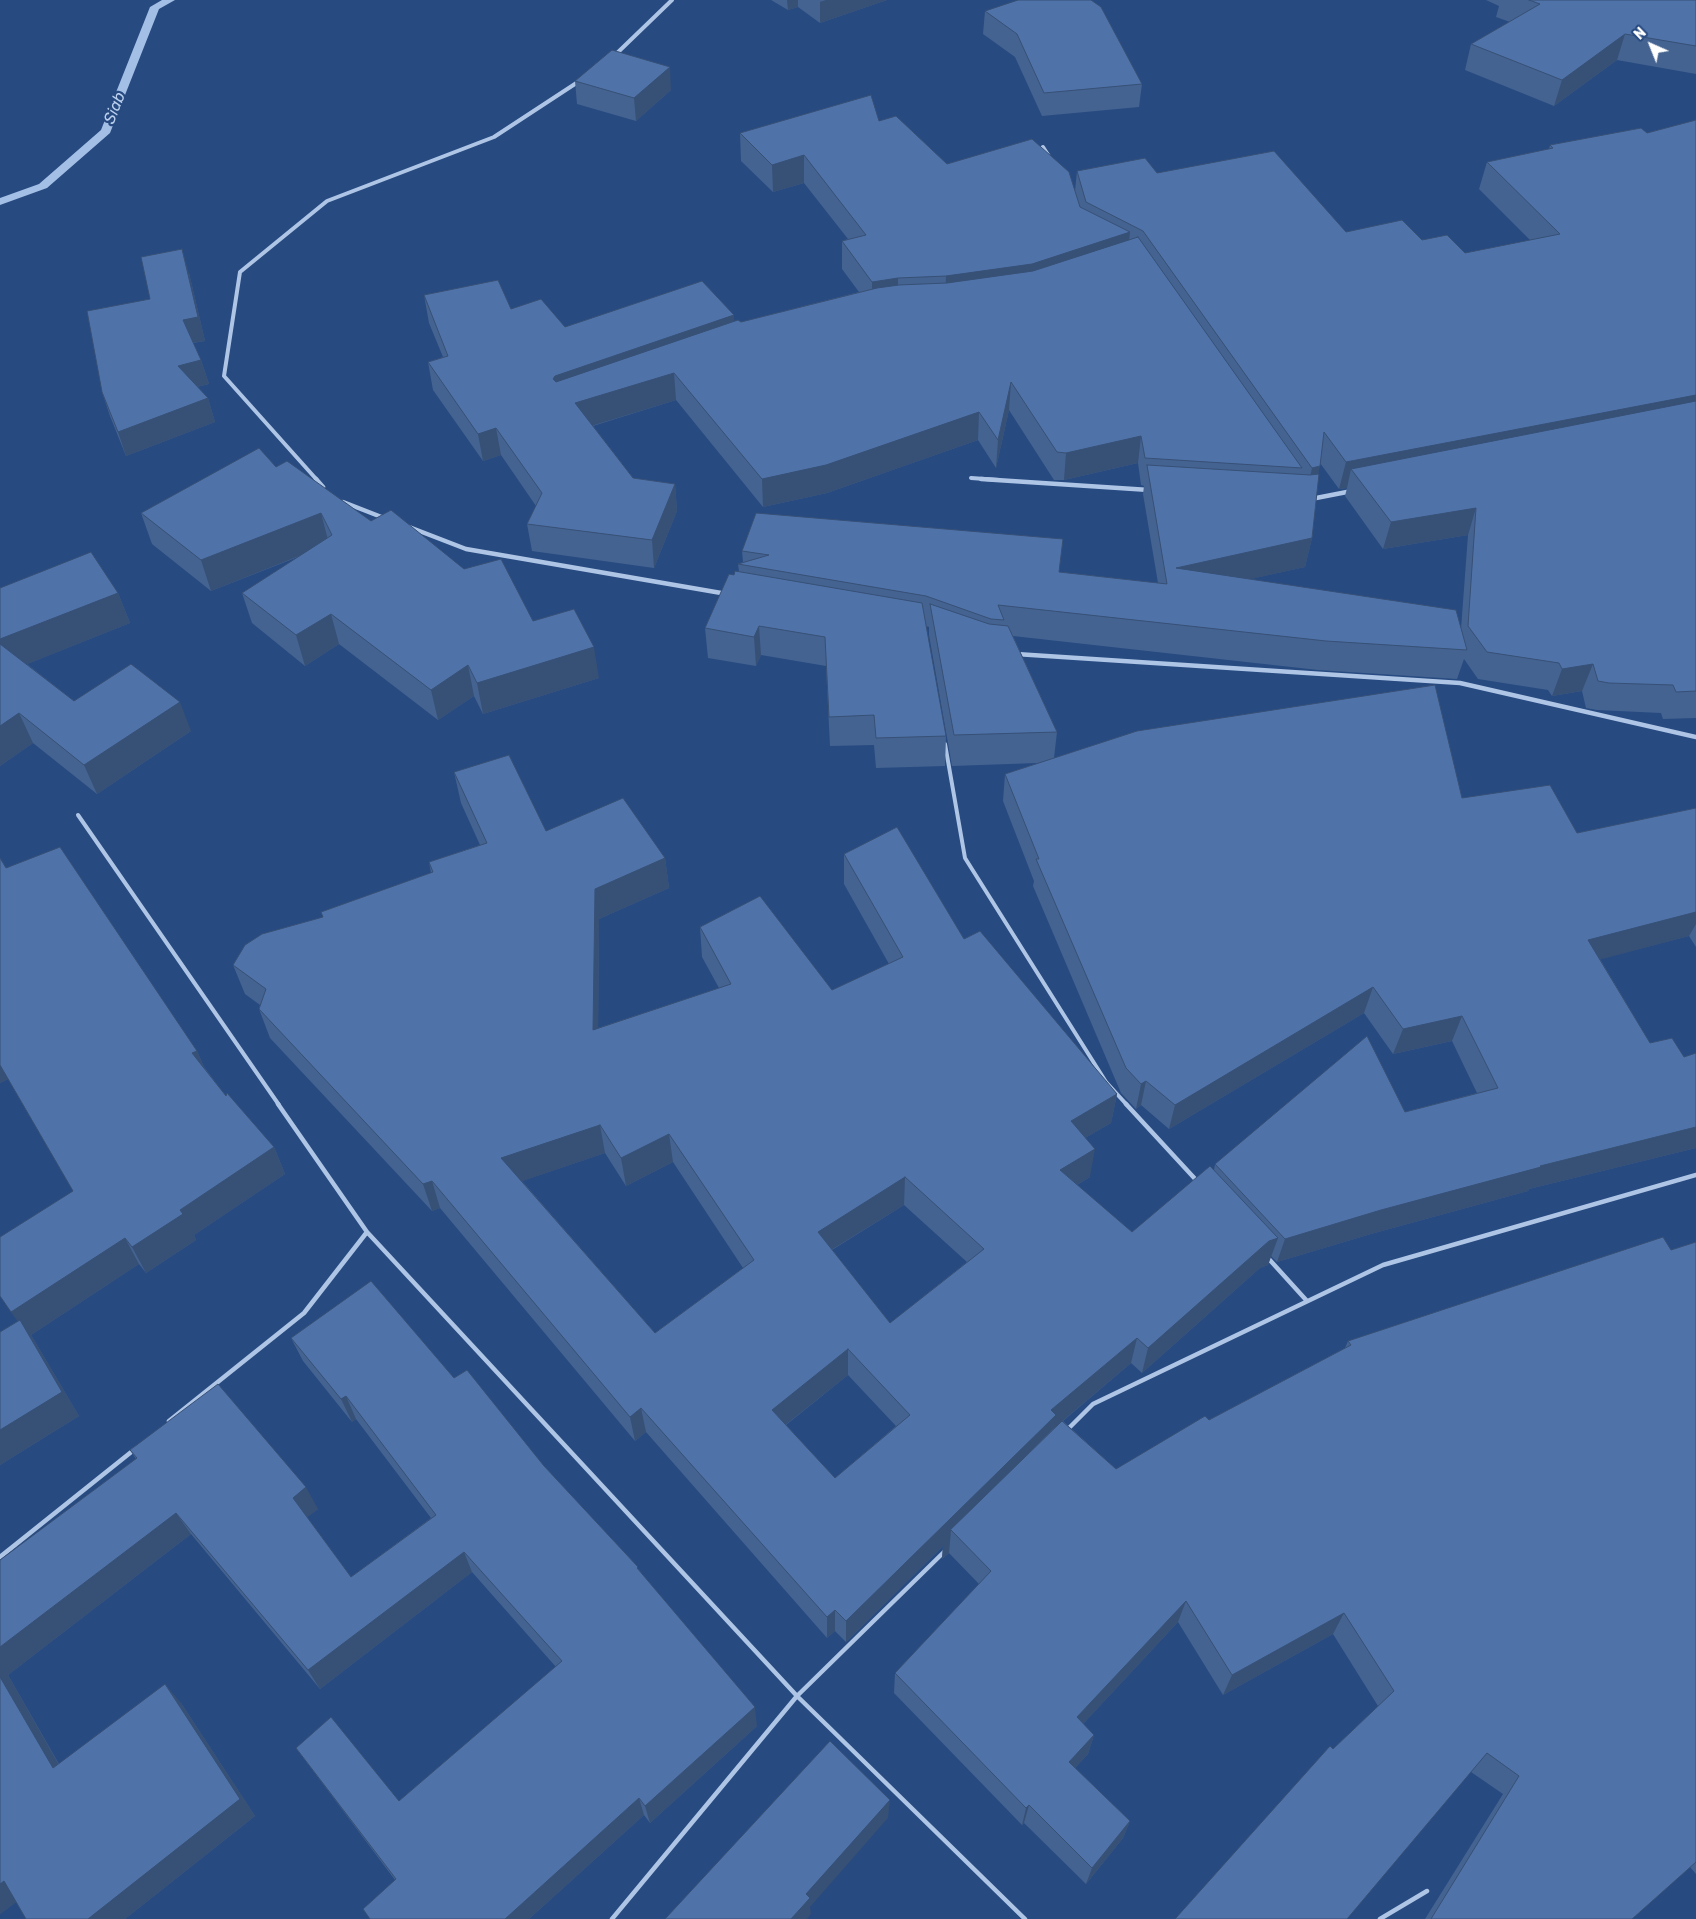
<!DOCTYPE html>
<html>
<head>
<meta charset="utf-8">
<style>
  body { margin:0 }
  #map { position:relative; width:1696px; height:1919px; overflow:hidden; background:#274a80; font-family:Rubik,sans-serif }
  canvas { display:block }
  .north { position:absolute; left:1626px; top:20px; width:50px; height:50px; -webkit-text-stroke:4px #274a80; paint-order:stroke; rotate:316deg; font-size:14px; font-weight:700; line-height:20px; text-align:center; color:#fff }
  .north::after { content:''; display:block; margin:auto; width:18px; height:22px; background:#fff; clip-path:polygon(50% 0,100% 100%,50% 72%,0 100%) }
</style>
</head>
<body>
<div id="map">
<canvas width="1696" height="1919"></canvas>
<div class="north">N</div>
</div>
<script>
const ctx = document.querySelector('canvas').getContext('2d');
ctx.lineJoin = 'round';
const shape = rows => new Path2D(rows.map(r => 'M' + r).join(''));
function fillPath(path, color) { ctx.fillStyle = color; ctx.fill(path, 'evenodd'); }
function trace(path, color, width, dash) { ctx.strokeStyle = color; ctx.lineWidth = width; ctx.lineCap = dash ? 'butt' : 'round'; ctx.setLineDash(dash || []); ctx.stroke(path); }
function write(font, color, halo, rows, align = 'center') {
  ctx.font = font + ' Rubik,sans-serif'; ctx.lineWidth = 4.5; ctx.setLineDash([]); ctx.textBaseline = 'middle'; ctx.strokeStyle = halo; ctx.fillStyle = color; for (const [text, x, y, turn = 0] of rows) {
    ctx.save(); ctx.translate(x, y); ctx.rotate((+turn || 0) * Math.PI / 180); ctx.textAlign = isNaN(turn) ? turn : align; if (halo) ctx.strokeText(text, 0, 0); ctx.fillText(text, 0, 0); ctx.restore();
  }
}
const stream = shape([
  [162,0,175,0,159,9,110,133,47,188,0,205,0,198,39,184,101,130,150,7,162,0]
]);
const laneFar1 = shape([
  [945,744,965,858,1106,1082,1127,1105],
  [78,815,279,1105]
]);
const lane = shape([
  [278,1104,367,1232,797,1696,1025,1919],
  [1126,1104,1197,1181],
  [1268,1258,1307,1301],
  [169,1421,304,1313,367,1232],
  [1066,1431,1093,1404,1383,1265,1696,1175],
  [0,1557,135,1449],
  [612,1919,797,1696,946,1550],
  [1380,1919,1427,1891]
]);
const streetFar1 = shape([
  [614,56,672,0],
  [1043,147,1050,158],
  [971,478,999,480],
  [317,480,224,376,240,272,327,201,494,137,581,80]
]);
const street = shape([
  [316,479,323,487],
  [981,479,1149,490],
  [1311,499,1352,491],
  [343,502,384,518],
  [409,527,466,549,727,594],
  [1016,654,1460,683,1696,737]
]);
const wall = shape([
  [771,0,887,0,820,23,798,7,788,10],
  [1486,0,1696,0,1696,74,1617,60,1554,106,1465,70,1471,44,1510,22,1496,17,1499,6],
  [985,11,1142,84,1139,107,1042,116,1015,57,983,34],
  [575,81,671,90,636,121,577,104],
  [1696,120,1696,718,1663,719,1661,713,1597,710,1586,708,1582,691,1552,696,1548,690,1478,679,1464,659,1457,679,1318,670,1013,636,1057,732,1054,758,1462,798,1577,833,1696,808,1696,947,1689,936,1600,959,1650,1043,1684,1057,1696,1053,1696,1148,1529,1189,1528,1191,1371,1234,1277,1262,1271,1256,1268,1265,1260,1268,1142,1373,1131,1363,1063,1421,1116,1469,1345,1348,1348,1341,1671,1250,1696,1242,1696,1874,1690,1867,1632,1919,1425,1919,1503,1794,1471,1772,1333,1749,1378,1706,1333,1634,1223,1695,1178,1622,1083,1724,1094,1735,1088,1754,1075,1768,1130,1821,1123,1838,1086,1884,1024,1823,1022,1825,894,1693,895,1673,979,1584,949,1553,942,1559,943,1546,846,1642,835,1631,827,1638,646,1432,635,1441,440,1208,432,1211,270,1038,259,1009,260,1005,245,994,233,965,323,917,321,912,431,873,429,862,480,845,461,803,454,772,546,831,665,858,669,888,599,919,598,1028,719,988,702,957,700,927,832,990,889,964,844,884,844,854,964,939,1117,1094,1111,1123,1085,1138,1090,1177,1077,1185,1132,1232,1214,1170,1215,1164,1405,1112,1477,1093,1452,1041,1393,1054,1364,1013,1169,1129,1141,1105,1136,1109,1121,1093,1033,886,1034,881,1003,801,1005,774,1038,763,952,766,929,635,929,627,926,626,946,736,945,766,876,768,874,745,830,746,826,666,761,655,756,666,708,658,705,628,734,575,739,571,738,564,743,562,742,551,1060,572,1158,583,1143,494,1144,486,1141,485,1138,463,1064,480,1054,480,1009,410,996,468,978,440,827,493,763,507,676,400,593,426,633,478,675,484,677,511,654,568,532,551,527,524,536,506,501,455,483,461,433,390,428,362,443,357,429,323,424,295,511,309,565,327,734,321,741,322,859,292,842,269,842,241,848,239,804,183,773,192,741,161,740,133,879,121,947,164,1075,191,1077,171,1157,173,1346,232,1422,240,1465,253,1530,240,1479,189,1487,162,1549,149,1550,145,1647,133],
  [1320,463,1339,489,1347,488,1345,496,1383,549,1468,535,1461,629,1250,579,1305,567,1312,538,1318,474],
  [605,1153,626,1186,673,1162,743,1268,655,1333,522,1181],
  [904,1205,967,1262,890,1323,832,1250],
  [848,1375,896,1426,835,1478,786,1425],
  [189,273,205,341,193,343,201,360,209,384,197,387,208,398,215,422,126,456,110,416,102,392,150,299],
  [276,467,371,521,464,569,533,621,599,678,483,714,474,696,438,720,339,644,305,666,252,623,242,593,298,557,211,591,152,544,141,513],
  [0,588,118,593,130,623,27,664,74,701,191,731,97,794,33,743,0,766],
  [0,858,6,868,197,1051,204,1067,226,1096,274,1147,285,1174,194,1235,196,1240,146,1273,139,1264,31,1335,37,1345,79,1416,0,1465,0,1332,18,1321,0,1296,73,1191,8,1079,0,1083],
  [291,1338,454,1378,544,1466,639,1570,757,1726,650,1823,644,1815,529,1919,370,1919,395,1880,296,1748,399,1801,556,1667,472,1572,320,1689,191,1534,8,1675,59,1764,181,1703,255,1816,125,1919,26,1919,16,1902,0,1914,0,1560,136,1459,130,1450,318,1509,307,1517,351,1577,431,1518,356,1419,352,1422,303,1361]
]);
const shadedWall = shape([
  [787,0,798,0,798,7,788,10],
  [826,0,887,0,820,23,820,2],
  [1625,34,1617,60,1554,106,1562,80],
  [670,67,671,90,636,121,634,98],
  [804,155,804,183,773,192,772,165],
  [1130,232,1127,260,945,304,946,276],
  [182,249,189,273,205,341,190,343,183,320],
  [898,278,898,306,872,309,872,282],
  [734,315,735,342,559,403,553,379,555,376],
  [201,360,209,384,185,390,178,366],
  [674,373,676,400,578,430,575,403],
  [1011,382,1009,410,996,468,998,440],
  [1696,395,1696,421,1351,469,1347,488,1339,489,1346,462],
  [208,398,215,422,126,456,118,432],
  [979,412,978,440,827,493,763,507,762,479],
  [496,428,501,455,483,461,478,434],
  [1141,436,1138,463,1064,480,1066,453],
  [1320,466,1314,494,1306,496,1312,468],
  [675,484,677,511,654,568,652,540],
  [1476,508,1468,535,1383,549,1391,522],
  [321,513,329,544,211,591,201,560],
  [1312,538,1305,567,1171,597,1176,568],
  [118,593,130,623,10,671,0,649,0,639],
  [331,614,339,644,305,666,296,635],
  [759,626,761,655,756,666,754,637],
  [594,647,599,678,483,714,477,683],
  [1593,664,1582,691,1552,696,1562,669],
  [468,665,474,696,438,720,431,690],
  [180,702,191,731,97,794,84,765],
  [19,713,33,743,0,766,0,726],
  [665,858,669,888,599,919,598,1059,593,1030,595,889],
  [1696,912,1696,924,1689,936,1576,966,1588,940],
  [1373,987,1364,1013,1169,1129,1175,1105],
  [1462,1016,1452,1041,1393,1054,1403,1029],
  [197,1051,209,1079,192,1053],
  [0,1065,8,1079,0,1083],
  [1146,1081,1141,1105,1136,1109,1141,1084],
  [1117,1094,1111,1123,1066,1149,1071,1121],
  [600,1125,605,1153,508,1186,501,1158],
  [1696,1127,1696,1148,1529,1189,1528,1191,1371,1234,1277,1262,1285,1239,1381,1210,1540,1166],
  [669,1134,673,1162,626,1186,621,1158],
  [274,1147,285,1174,194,1235,196,1240,146,1273,132,1247,180,1210],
  [1095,1149,1090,1177,1055,1198,1060,1170],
  [905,1177,904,1205,818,1258,818,1232],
  [432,1181,440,1208,432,1211,423,1184],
  [125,1238,139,1264,31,1335,37,1345,79,1416,0,1465,0,1430,29,1337,11,1312],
  [1278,1238,1268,1265,1260,1268,1142,1373,1148,1348,1269,1241],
  [1137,1338,1131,1363,1053,1429,951,1530,949,1553,942,1559,943,1546,846,1642,846,1621,1051,1410],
  [848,1349,848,1375,774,1434,772,1410],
  [346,1396,356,1419,352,1422,341,1399],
  [641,1408,646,1432,635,1441,630,1417],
  [306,1487,318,1509,305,1519,293,1498],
  [176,1513,191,1534,8,1675,71,1786,53,1768,0,1677,0,1647],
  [464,1552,472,1572,320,1689,308,1670],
  [1186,1601,1178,1622,1071,1737,1077,1717],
  [835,1610,835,1631,827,1638,827,1617],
  [1344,1613,1333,1634,1223,1695,1232,1675],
  [165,1684,181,1703,255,1816,125,1919,88,1919],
  [755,1707,757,1726,650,1823,645,1806],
  [1094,1735,1088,1754,1063,1781,1069,1762],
  [639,1798,644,1815,529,1919,505,1919],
  [890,1800,888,1818,810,1907,811,1914,807,1919,791,1919,806,1894],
  [1029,1805,1024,1823,1022,1825,1026,1808],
  [1130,1821,1123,1838,1086,1884,1092,1868],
  [4,1881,25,1896,0,1914,0,1884]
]);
const building = shape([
  [1018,0,1091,0,1101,7,1142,84,1044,93,1017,34,985,11,1018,0],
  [1529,0,1696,0,1696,46,1625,34,1562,80,1471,44,1540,4,1529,0],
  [612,50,670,67,634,98,575,81,612,50],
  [871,95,879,121,896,116,947,164,1032,139,1069,172,1080,207,1130,232,1032,264,946,276,898,278,872,282,842,241,866,235,804,155,772,165,740,133,871,95],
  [1696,120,1696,395,1346,462,1324,432,1320,466,1312,468,1143,231,1086,202,1077,171,1145,158,1157,173,1274,151,1346,232,1402,220,1422,240,1447,235,1465,253,1560,234,1487,162,1553,148,1550,145,1641,128,1647,133,1696,120],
  [1138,237,1302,468,1145,458,1141,436,1066,453,1057,452,1011,382,998,440,979,412,826,465,762,479,674,373,575,403,633,478,675,484,652,540,527,524,542,493,496,428,478,434,428,362,448,356,424,295,498,280,511,309,541,299,565,327,702,281,734,315,555,376,553,379,556,382,738,320,741,322,877,288,899,285,947,283,1033,271,1138,237],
  [182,249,198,317,183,320,201,360,178,366,208,398,118,432,102,392,87,311,150,299,141,257,182,249],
  [1696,401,1696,691,1676,692,1673,685,1609,683,1598,681,1593,664,1562,669,1559,663,1487,652,1468,626,1476,508,1391,522,1351,469,1696,401],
  [259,448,276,467,287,461,371,521,391,510,464,569,501,559,533,621,574,609,594,647,477,683,468,665,431,690,331,614,296,635,242,593,332,535,321,513,201,560,141,513,259,448],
  [1147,465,1310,475,1319,474,1312,538,1176,568,1456,610,1467,650,1326,641,998,605,1004,620,991,619,926,596,738,564,769,555,742,551,756,513,1063,539,1059,572,1167,584,1147,465],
  [91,552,118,593,0,639,0,588,91,552],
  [735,571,922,603,946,736,876,738,874,715,829,717,825,637,759,626,754,637,705,628,729,574,734,575,735,571],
  [930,604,989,624,1008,626,1057,732,954,735,930,604],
  [0,644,74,701,131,664,180,702,84,765,19,713,0,726,0,644],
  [1435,685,1462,798,1550,785,1577,833,1696,808,1696,912,1588,940,1650,1043,1672,1038,1684,1057,1696,1053,1696,1127,1540,1166,1541,1167,1381,1210,1285,1239,1215,1164,1367,1036,1405,1112,1498,1088,1462,1016,1403,1029,1373,987,1175,1105,1146,1081,1141,1084,1126,1068,1036,859,1039,859,1005,774,1137,731,1435,685],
  [509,755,546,831,623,798,665,858,595,889,593,1030,731,984,700,927,760,896,832,990,903,957,844,854,897,827,964,939,980,931,1117,1094,1071,1121,1095,1149,1060,1170,1132,1232,1210,1166,1278,1238,1269,1241,1148,1348,1137,1338,1051,1410,1056,1415,846,1621,835,1610,827,1617,641,1408,630,1417,432,1181,423,1184,259,1009,266,989,233,965,245,945,262,934,323,917,321,912,433,872,429,862,487,843,454,772,509,755],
  [600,1125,621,1158,669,1134,754,1260,655,1333,501,1158,600,1125],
  [905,1177,984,1249,890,1323,818,1232,905,1177],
  [848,1349,910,1415,835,1478,772,1410,848,1349],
  [60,847,197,1051,192,1053,226,1096,227,1093,274,1147,180,1210,183,1214,132,1247,125,1238,11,1312,0,1296,0,1237,73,1191,0,1065,0,858,6,868,60,847],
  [1663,1237,1671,1250,1696,1242,1696,1862,1632,1919,1431,1919,1519,1776,1487,1753,1347,1919,1175,1919,1330,1746,1333,1749,1394,1691,1344,1613,1232,1675,1186,1601,1077,1717,1094,1735,1069,1762,1130,1821,1092,1868,1029,1805,1026,1808,895,1673,991,1571,951,1530,944,1536,1062,1421,1116,1469,1205,1416,1209,1420,1351,1345,1348,1341,1663,1237],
  [371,1281,454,1378,467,1370,544,1466,638,1567,637,1568,755,1707,645,1806,639,1798,505,1919,370,1919,363,1909,396,1879,296,1748,331,1717,399,1801,562,1661,464,1552,308,1670,176,1513,0,1647,0,1560,137,1458,130,1450,218,1384,306,1487,293,1498,351,1577,436,1515,346,1396,341,1399,291,1338,371,1281],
  [20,1320,62,1392,0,1430,0,1332,20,1320],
  [0,1677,53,1768,165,1684,240,1799,88,1919,26,1919,4,1881,0,1884,0,1677],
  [830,1741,890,1800,806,1894,810,1898,791,1919,665,1919,830,1741]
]);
const farWaternames = [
  ["Siab",115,108,-68]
];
fillPath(stream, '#a3bfe6');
trace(laneFar1, '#aec5e6', 4);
trace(lane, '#aec5e6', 4.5);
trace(streetFar1, '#aec5e6', 4);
trace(street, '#aec5e6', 4.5);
fillPath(wall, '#446391');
fillPath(shadedWall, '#375076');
fillPath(building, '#4f73a9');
trace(building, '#375076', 1);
write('italic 16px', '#bacfee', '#274a80', farWaternames);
</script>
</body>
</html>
